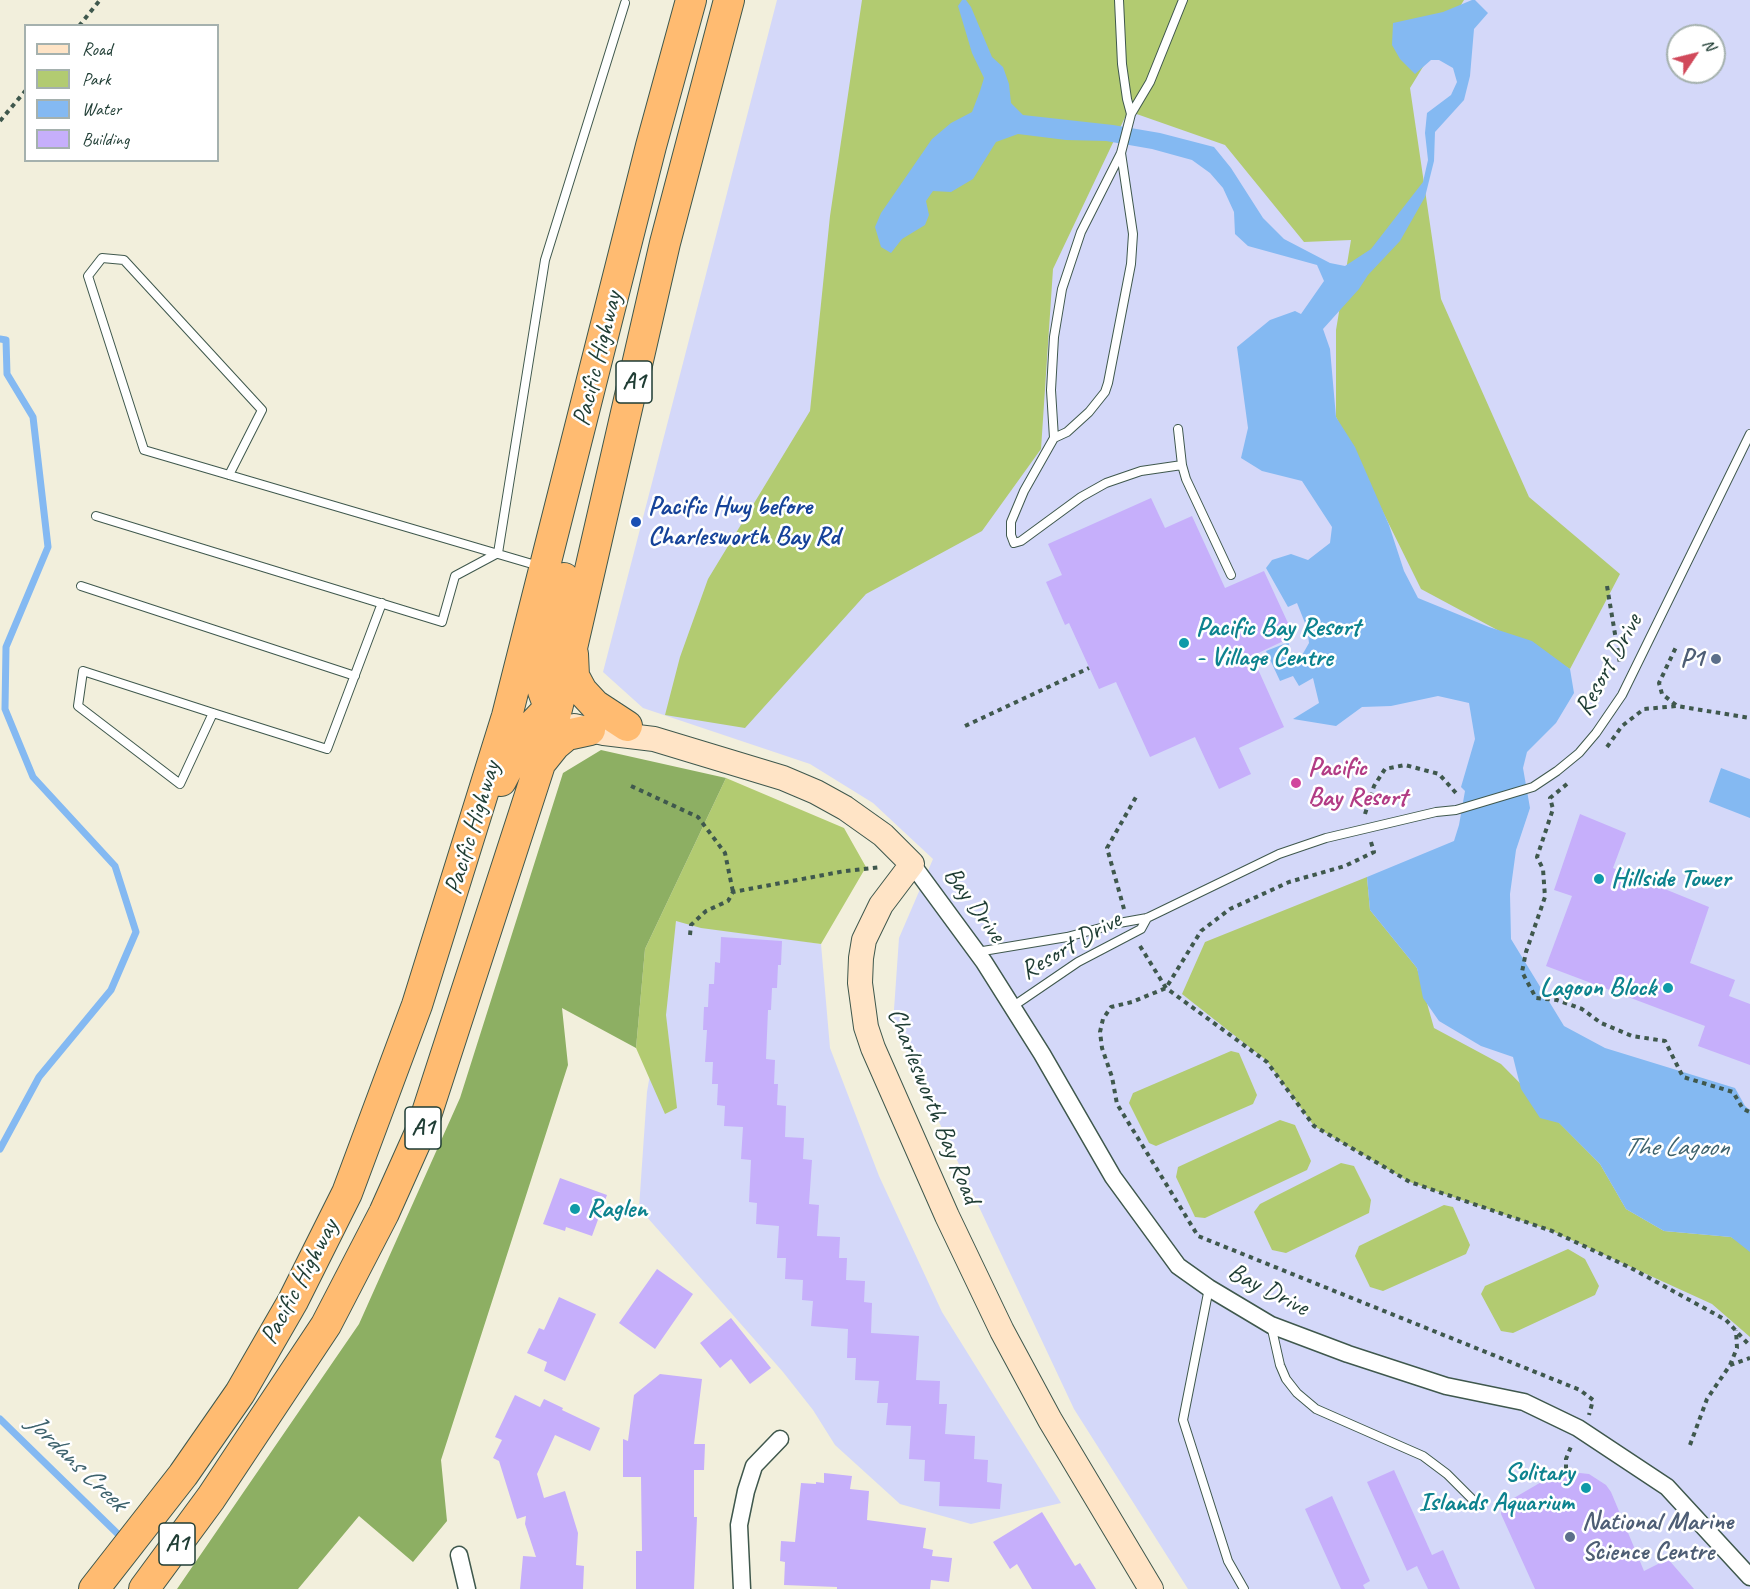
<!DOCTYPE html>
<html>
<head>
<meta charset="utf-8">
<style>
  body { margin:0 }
  #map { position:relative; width:1750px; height:1589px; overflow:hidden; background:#f2efdc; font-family:Caveat,sans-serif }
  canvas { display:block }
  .legend { position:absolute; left:24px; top:24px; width:195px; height:138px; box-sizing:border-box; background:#fff; border:2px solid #a5b1ae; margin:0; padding:8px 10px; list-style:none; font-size:18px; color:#1f3d34 }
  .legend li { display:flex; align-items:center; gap:12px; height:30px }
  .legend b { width:30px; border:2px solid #a5b1ae }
  .north { position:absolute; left:1666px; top:24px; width:60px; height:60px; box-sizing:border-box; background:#fff; border:2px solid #a5b1ae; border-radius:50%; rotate:55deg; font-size:16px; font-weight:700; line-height:24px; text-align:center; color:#1f3d34 }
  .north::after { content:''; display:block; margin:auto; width:21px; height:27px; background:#d1495b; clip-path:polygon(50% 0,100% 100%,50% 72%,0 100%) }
</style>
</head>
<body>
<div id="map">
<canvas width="1750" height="1589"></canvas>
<ul class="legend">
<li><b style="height:8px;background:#ffe4c6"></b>Road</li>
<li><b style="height:16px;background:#b2cb71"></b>Park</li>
<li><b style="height:16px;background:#84b9f2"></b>Water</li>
<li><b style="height:16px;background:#c6affb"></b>Building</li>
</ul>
<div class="north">N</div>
</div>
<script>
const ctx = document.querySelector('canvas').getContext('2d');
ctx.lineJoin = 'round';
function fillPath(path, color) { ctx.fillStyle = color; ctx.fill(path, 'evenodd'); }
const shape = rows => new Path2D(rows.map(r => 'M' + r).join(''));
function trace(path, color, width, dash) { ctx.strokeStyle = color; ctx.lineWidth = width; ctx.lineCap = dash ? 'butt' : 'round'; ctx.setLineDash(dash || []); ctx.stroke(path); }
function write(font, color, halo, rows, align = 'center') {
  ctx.font = font + ' Caveat,sans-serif'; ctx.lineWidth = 5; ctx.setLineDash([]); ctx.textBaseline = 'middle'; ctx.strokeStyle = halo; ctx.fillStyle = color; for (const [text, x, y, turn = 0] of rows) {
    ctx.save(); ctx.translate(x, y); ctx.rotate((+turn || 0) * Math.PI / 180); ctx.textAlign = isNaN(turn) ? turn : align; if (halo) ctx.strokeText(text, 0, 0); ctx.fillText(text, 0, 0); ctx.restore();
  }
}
const built = shape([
  [777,0,1750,0,1750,1589,1188,1589,1074,1409,893,1024,899,938,933,859,873,803,810,764,643,708,603,672],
  [1678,36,1714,36,1714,72,1678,72],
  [676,921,821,944,830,1048,879,1176,942,1312,1061,1503,971,1524,900,1504,835,1445,813,1410,783,1372,639,1208,647,1092]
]);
const green = shape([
  [862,0,1464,0,1410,88,1441,299,1529,497,1620,574,1570,669,1421,589,1336,417,1336,330,1351,240,1304,242,1225,145,1128,111,1053,269,1041,449,982,531,866,594,745,728,665,715,680,657,708,579,810,411,830,216],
  [726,778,844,828,866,867,821,944,701,928,676,921,666,1015,677,1108,665,1114,636,1048,645,949],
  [1367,877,1370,910,1417,968,1434,1028,1501,1064,1600,1164,1626,1209,1664,1231,1731,1237,1750,1248,1750,1337,1712,1304,1552,1231,1410,1182,1314,1126,1267,1061,1182,994,1205,942],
  [1231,1051,1239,1053,1257,1095,1253,1104,1156,1146,1149,1143,1129,1103,1133,1093],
  [1280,1120,1295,1125,1311,1161,1307,1170,1205,1218,1195,1217,1176,1177,1178,1167],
  [1341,1163,1354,1166,1371,1200,1369,1213,1286,1253,1272,1250,1254,1212,1260,1204],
  [1444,1205,1453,1207,1470,1245,1466,1254,1383,1291,1370,1287,1355,1256,1359,1246],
  [1568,1249,1585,1259,1599,1286,1595,1295,1513,1333,1501,1331,1481,1294,1485,1286]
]);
const forest = shape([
  [601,750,726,778,645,949,636,1048,562,1008,568,1065,441,1460,447,1521,413,1562,359,1516,298,1589,177,1589,359,1324,460,1098,563,773]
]);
const water = shape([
  [962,0,966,0,971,7,992,57,1003,67,1009,84,1011,103,1023,115,1113,125,1160,133,1214,147,1231,168,1263,218,1284,239,1330,263,1345,266,1371,249,1423,182,1428,160,1425,133,1427,113,1451,95,1457,82,1453,68,1439,60,1431,60,1415,74,1400,59,1392,45,1393,23,1443,12,1472,0,1475,0,1488,13,1474,29,1470,76,1464,100,1435,132,1434,161,1425,197,1400,241,1368,275,1359,289,1323,329,1330,349,1336,417,1355,447,1389,525,1404,571,1418,598,1489,627,1532,641,1570,669,1574,693,1556,723,1527,752,1523,768,1530,808,1516,850,1510,894,1511,939,1564,1026,1605,1048,1735,1088,1745,1106,1750,1110,1750,1252,1731,1237,1664,1231,1626,1209,1600,1164,1559,1123,1540,1118,1521,1089,1513,1057,1481,1046,1439,1021,1423,998,1417,968,1370,910,1367,877,1454,841,1459,825,1465,791,1461,787,1475,739,1469,703,1438,696,1391,706,1362,707,1336,726,1293,719,1319,703,1313,678,1299,686,1293,676,1280,681,1266,651,1289,642,1288,656,1301,657,1309,643,1307,628,1297,603,1288,607,1266,568,1272,560,1291,554,1308,560,1330,543,1332,527,1302,481,1262,471,1241,458,1248,428,1237,347,1270,320,1295,311,1301,314,1324,281,1317,265,1248,246,1235,234,1234,212,1223,188,1210,173,1192,160,1152,149,1106,141,1066,140,1018,134,996,142,973,179,951,192,933,191,926,201,929,215,925,225,902,239,891,253,881,247,875,227,881,213,932,139,951,123,972,112,980,91,984,78,972,53,958,6],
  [1721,768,1750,779,1750,818,1709,802]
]);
const stream = shape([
  [0,339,6,340,7,374,33,417,48,547,6,647,5,709,33,777,115,866,136,932,111,990,39,1077,0,1149],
  [0,1419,122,1538]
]);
const building = shape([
  [1151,498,1165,528,1192,516,1225,588,1264,571,1294,636,1252,656,1284,727,1239,748,1251,774,1219,789,1195,737,1150,757,1116,682,1099,689,1069,623,1065,625,1046,582,1062,575,1048,544],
  [1580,814,1626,833,1613,868,1709,907,1690,963,1735,980,1729,996,1750,1004,1750,1065,1698,1046,1705,1026,1546,966,1572,896,1554,890],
  [721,937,782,941,781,965,778,965,777,988,772,988,771,1010,768,1010,766,1059,775,1060,774,1084,778,1084,777,1105,786,1106,785,1137,804,1138,803,1159,812,1160,809,1204,819,1205,817,1236,840,1237,839,1258,847,1258,846,1280,865,1281,864,1302,872,1303,871,1333,919,1336,916,1380,940,1381,939,1404,947,1404,945,1434,975,1436,974,1459,988,1460,987,1482,1002,1484,1000,1509,939,1506,940,1482,924,1481,925,1460,909,1459,911,1426,886,1425,888,1403,877,1403,879,1381,855,1380,856,1358,847,1358,848,1329,811,1326,813,1301,802,1300,803,1280,785,1279,786,1258,777,1258,779,1226,756,1224,757,1203,749,1202,751,1160,741,1159,743,1127,724,1126,725,1106,717,1105,718,1084,712,1084,713,1062,705,1062,707,1030,703,1030,704,1007,708,1007,709,984,714,984,715,962,720,963],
  [560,1178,607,1195,592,1236,566,1227,565,1231,543,1224],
  [657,1269,693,1294,655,1349,619,1323],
  [559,1297,596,1314,565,1381,544,1371,547,1362,527,1353,539,1328,544,1330],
  [731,1318,771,1368,750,1384,731,1359,720,1368,700,1343],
  [660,1374,702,1379,694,1444,705,1444,704,1470,694,1470,694,1517,697,1517,694,1589,636,1589,636,1551,642,1551,641,1477,623,1477,623,1439,628,1441,634,1395],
  [515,1395,540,1407,544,1399,563,1408,562,1410,600,1428,590,1451,555,1435,537,1474,544,1498,565,1491,578,1533,576,1565,584,1566,583,1589,520,1589,523,1556,536,1557,525,1524,526,1516,517,1519,499,1461,493,1458,502,1440,495,1437],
  [1394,1470,1432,1555,1443,1550,1460,1589,1428,1589,1417,1566,1407,1571,1367,1482],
  [1571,1472,1589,1474,1606,1485,1611,1492,1644,1571,1668,1559,1694,1589,1535,1589,1501,1514,1502,1505,1543,1481],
  [824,1473,852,1476,850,1489,869,1491,867,1520,926,1528,923,1548,933,1550,932,1556,952,1558,949,1582,931,1580,930,1589,837,1589,837,1587,784,1585,785,1562,780,1561,781,1541,795,1542,801,1483,816,1484,816,1482,824,1483],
  [1332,1496,1370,1581,1363,1585,1365,1589,1341,1589,1305,1509],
  [1042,1512,1075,1566,1080,1563,1096,1589,1032,1589,1017,1564,1010,1569,993,1542]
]);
const path = shape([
  [79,26,100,0],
  [0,121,26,90],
  [1607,586,1620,664],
  [1676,705,1662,694,1659,683,1677,645],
  [965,726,1089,668],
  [1607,747,1622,726,1644,709,1677,706,1750,718],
  [1567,784,1550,798,1553,809,1537,857,1543,869,1545,897,1526,952,1522,972,1536,998,1557,1000,1582,1009,1601,1023,1632,1036,1665,1041,1683,1077,1733,1092,1743,1109,1750,1112],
  [631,786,698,817,725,853,733,892],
  [1365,814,1374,786,1385,769,1405,765,1439,774,1456,793],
  [1371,842,1374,852,1345,866,1289,882,1230,909,1201,931,1166,988,1132,1002,1111,1007,1103,1019,1100,1032,1102,1048,1112,1077,1117,1104,1198,1236,1580,1390,1593,1400,1589,1415],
  [1124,909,1107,848,1136,797],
  [690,935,691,925,706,911,728,901,733,892,845,871,881,867],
  [1140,946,1166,988,1267,1062,1314,1126,1410,1182,1552,1231,1631,1268,1726,1320,1750,1346],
  [1730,1365,1737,1348,1736,1330],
  [1690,1445,1707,1399,1730,1365,1750,1358],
  [1566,1469,1566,1459,1572,1444]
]);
const lane = shape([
  [1131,114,1150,82,1183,0],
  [1121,153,1133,234,1131,264,1108,383,1105,392,1089,412,1067,432,1054,438,1050,445,1024,491,1011,522,1011,535,1014,543,1021,541,1081,497,1106,483,1141,471,1182,465],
  [1178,429,1182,465,1186,479,1231,575],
  [1054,438,1051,390,1054,337,1062,289,1081,232,1121,153,1131,114,1127,99,1122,64,1119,0],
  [229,475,262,410,124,260,102,258,88,276,144,450,539,566],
  [96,516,442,622,455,576,498,553,545,260,625,3],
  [81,586,355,676],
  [213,713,180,784,78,706,83,671,213,713,327,749,382,603],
  [977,952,1067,937,1119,923,1147,918,1279,854,1326,838,1436,812,1456,810,1533,787,1557,771,1579,753,1596,733,1622,695,1750,434],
  [1012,1007,1078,962,1141,929,1147,918],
  [1209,1288,1183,1420,1228,1561,1244,1589],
  [1271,1325,1280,1365,1286,1379,1297,1393,1316,1409,1423,1456,1447,1474,1473,1500]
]);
const street = shape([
  [912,864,984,962,1042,1054,1113,1177,1178,1266,1209,1288,1271,1325,1348,1354,1446,1386,1524,1402,1578,1428,1667,1487,1750,1577],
  [459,1555,467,1589],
  [742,1589,739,1525,746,1491,754,1466,780,1439]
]);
const secondary = shape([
  [574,726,604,733,654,739,783,778,816,792,845,808,883,835,912,864,881,905,864,940,861,958,860,983,866,1027,873,1048,947,1216,1002,1331,1050,1420,1151,1589]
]);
const highway = shape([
  [573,654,574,676,582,691,595,705,627,726],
  [554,721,543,691,542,676,564,578],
  [543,760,555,745,567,735,590,730],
  [501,781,528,730,544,713,558,702],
  [94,1589,183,1475,240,1393,293,1301,347,1193,417,1005,507,716,651,146,691,0],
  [144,1589,211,1498,326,1325,384,1213,422,1128,554,721,572,648,665,243,729,0]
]);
const markers = [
  [636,522,6,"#1a4fb4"],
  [1184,643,6,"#0f9aa8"],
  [1716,659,6,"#5c6f8a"],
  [1296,783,6,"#d1479c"],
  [1599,879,6,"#0f9aa8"],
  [1668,988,6,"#0f9aa8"],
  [575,1209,6,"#0f9aa8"],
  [1586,1488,6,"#0f9aa8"],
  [1570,1537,6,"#5c6f8a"]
];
const shields = [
  [634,382,36],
  [423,1128,36],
  [177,1544,36]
];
const shieldNames = [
  ["A1",634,382],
  ["A1",423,1128],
  ["A1",177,1544]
];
const streetNames = [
  ["Pacific Highway",598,359,-76],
  ["Resort Drive",1609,665,-61],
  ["Pacific Highway",473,828,-73],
  ["Bay Drive",974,905,54],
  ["Resort Drive",1071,946,-30],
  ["Charlesworth Bay Road",933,1106,68],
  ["Pacific Highway",300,1282,-62],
  ["Bay Drive",1268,1290,27]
];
const transitNames = [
  ["Pacific Hwy before",648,507],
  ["Charlesworth Bay Rd",648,537]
];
const cultureNames = [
  ["Pacific Bay Resort",1196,628],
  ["- Village Centre",1196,658],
  ["Hillside Tower",1611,879],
  ["Lagoon Block",1656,988,"right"],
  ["Raglen",587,1209],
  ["Solitary",1574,1473,"right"],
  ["Islands Aquarium",1574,1503,"right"]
];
const serviceNames = [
  ["P1",1704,659],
  ["National Marine",1582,1522,"left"],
  ["Science Centre",1582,1552,"left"]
];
const hotelNames = [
  ["Pacific",1308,768],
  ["Bay Resort",1308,798]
];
const waterNames = [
  ["The Lagoon",1676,1148],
  ["Jordans Creek",76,1463,44]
];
fillPath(built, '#d4d8f9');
fillPath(green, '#b2cb71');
fillPath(forest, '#8daf63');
fillPath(water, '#84b9f2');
trace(stream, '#84b9f2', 7);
fillPath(building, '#c6affb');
trace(lane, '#3f584d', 10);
trace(street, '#3f584d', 19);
trace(secondary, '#3f584d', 26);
trace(highway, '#3f584d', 32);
trace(path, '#3f584d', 4, [4.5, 4.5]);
trace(lane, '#fff', 8);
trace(street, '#fff', 16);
trace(secondary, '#ffe4c6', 24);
trace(highway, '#ffbb71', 30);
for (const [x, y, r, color] of markers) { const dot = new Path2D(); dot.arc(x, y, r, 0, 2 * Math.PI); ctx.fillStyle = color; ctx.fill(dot); trace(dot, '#fff', 2); }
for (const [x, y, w] of shields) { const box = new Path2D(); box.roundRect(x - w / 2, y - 21, w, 42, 4.5); ctx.fillStyle = '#fff'; ctx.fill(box); trace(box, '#1f3d34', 1.5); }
write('bold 24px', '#1f3d34', null, shieldNames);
write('26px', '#1f3d34', '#fff', streetNames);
write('bold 26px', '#164399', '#fff', transitNames, 'left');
write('bold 26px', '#0d838f', '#fff', cultureNames, 'left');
write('bold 26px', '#4e5e75', '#fff', serviceNames, 'right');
write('bold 26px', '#b23c85', '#fff', hotelNames, 'left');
write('italic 27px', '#3d626d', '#fff', waterNames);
</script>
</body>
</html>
